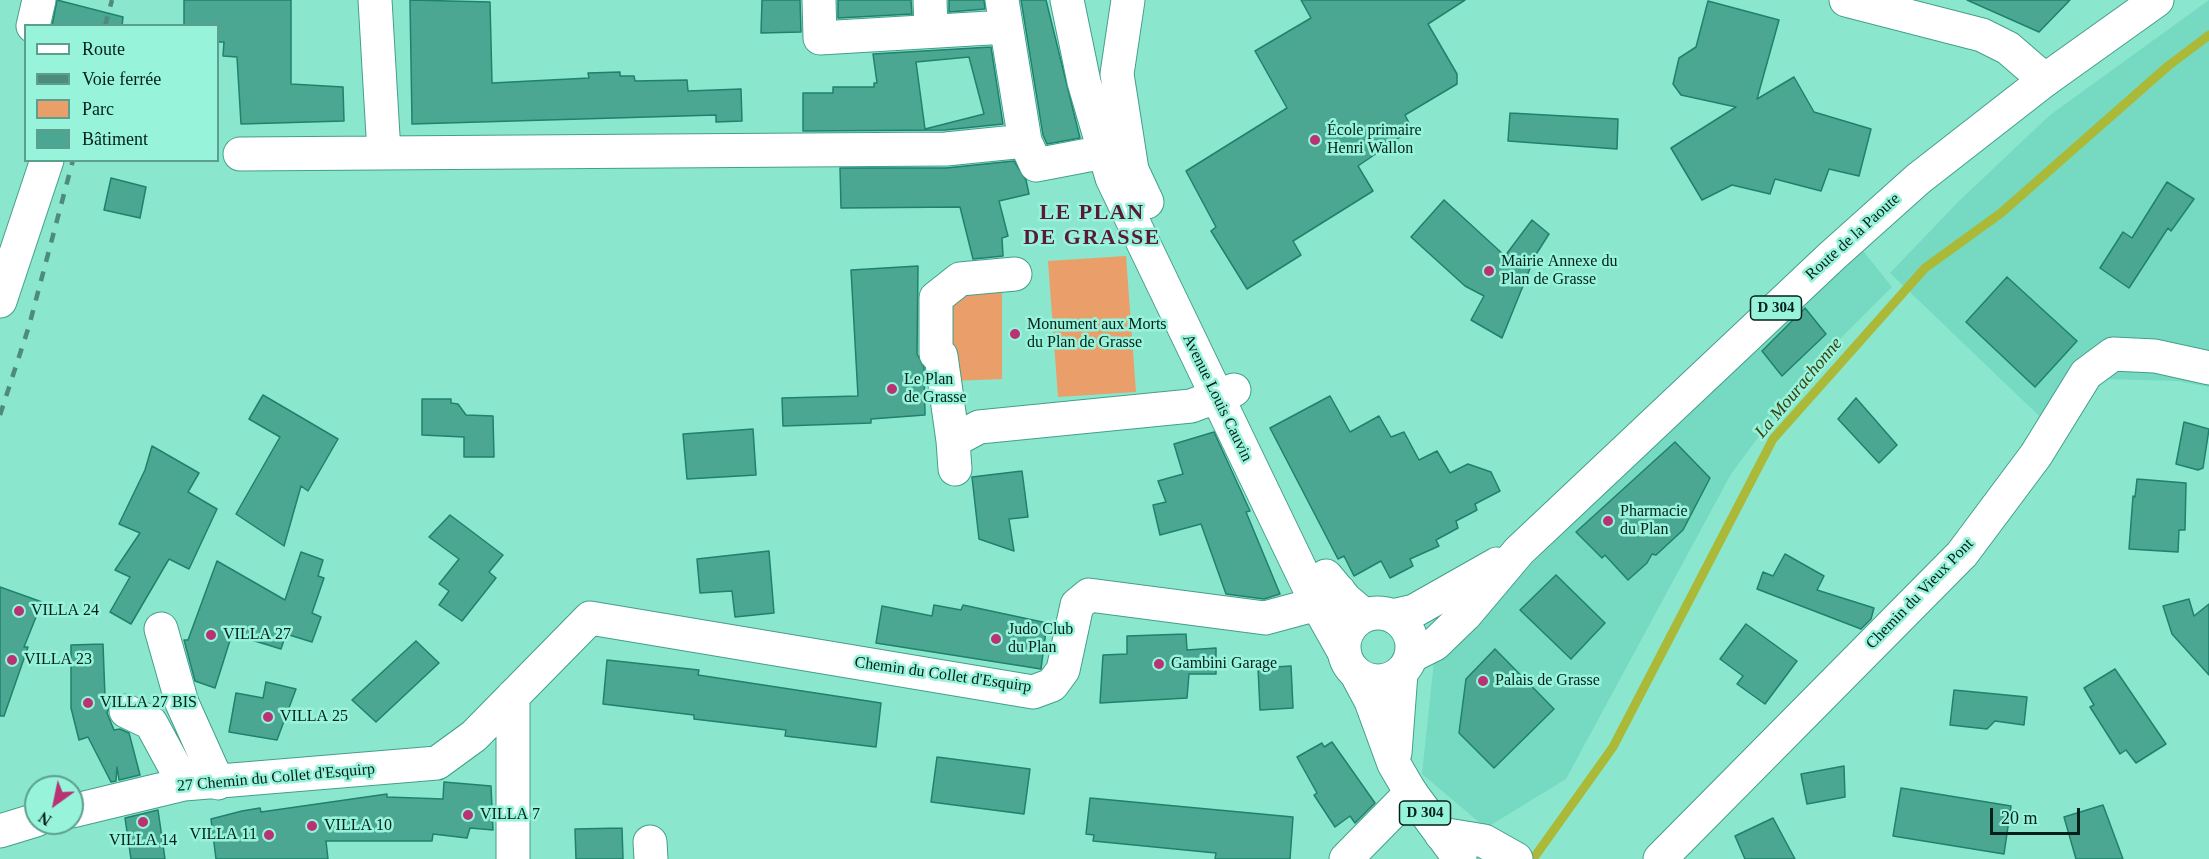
<!DOCTYPE html>
<html>
<head>
<meta charset="utf-8">
<style>
  body { margin:0 }
  #map { position:relative; width:2209px; height:859px; overflow:hidden; background:#8be6ce; font-family:"Times New Roman",serif }
  canvas { display:block }
  .legend { position:absolute; left:24px; top:24px; width:195px; height:138px; box-sizing:border-box; background:#98f3db; border:2px solid #5c9f8e; margin:0; padding:8px 10px; list-style:none; font-size:18px; color:#03201a }
  .legend li { display:flex; align-items:center; gap:12px; height:30px }
  .legend b { width:30px; border:2px solid #5c9f8e }
  .north { position:absolute; left:24px; top:775px; width:60px; height:60px; box-sizing:border-box; background:#98f3db; border:2px solid #5c9f8e; border-radius:50%; rotate:213deg; font-size:16px; font-weight:700; line-height:24px; text-align:center; color:#03201a }
  .north::after { content:''; display:block; margin:auto; width:21px; height:27px; background:#b93274; clip-path:polygon(50% 0,100% 100%,50% 72%,0 100%) }
  .scale { position:absolute; left:1990px; top:808px; width:90px; height:27px; box-sizing:border-box; border:3px solid #03201a; border-top:0; padding-left:8px; font-size:18px; line-height:21px; white-space:nowrap; color:#03201a; -webkit-text-stroke:4px #98f3db; paint-order:stroke }
</style>
</head>
<body>
<div id="map">
<canvas width="2209" height="859"></canvas>
<ul class="legend">
<li><b style="height:8px;background:#fff"></b>Route</li>
<li><b style="height:8px;background:#4d8c7c"></b>Voie ferrée</li>
<li><b style="height:16px;background:#ea9f6a"></b>Parc</li>
<li><b style="height:16px;background:#4ba791"></b>Bâtiment</li>
</ul>
<div class="north">N</div>
<div class="scale">20 m</div>
</div>
<script>
const ctx = document.querySelector('canvas').getContext('2d');
ctx.lineJoin = 'round';
function fillPath(path, color) { ctx.fillStyle = color; ctx.fill(path, 'evenodd'); }
const shape = rows => new Path2D(rows.map(r => 'M' + r).join(''));
function trace(path, color, width, dash) { ctx.strokeStyle = color; ctx.lineWidth = width; ctx.lineCap = dash ? 'butt' : 'round'; ctx.setLineDash(dash || []); ctx.stroke(path); }
function write(font, color, halo, rows, align = 'center') {
  ctx.font = font + ' "Times New Roman",serif'; ctx.lineWidth = 5; ctx.setLineDash([]); ctx.textBaseline = 'middle'; ctx.strokeStyle = halo; ctx.fillStyle = color; for (const [text, x, y, turn = 0] of rows) {
    ctx.save(); ctx.translate(x, y); ctx.rotate((+turn || 0) * Math.PI / 180); ctx.textAlign = isNaN(turn) ? turn : align; if (halo) ctx.strokeText(text, 0, 0); ctx.fillText(text, 0, 0); ctx.restore();
  }
}
const built = shape([
  [2209,0,2209,387,2178,381,2102,379,2058,434,1890,273,1959,201,2050,115],
  [1860,247,1892,287,1804,375,1731,474,1566,779,1486,828,1422,774,1434,661,1670,427]
]);
const green = shape([
  [1126,256,1136,392,1058,397,1048,261],
  [1002,282,1002,379,951,381,950,304,963,294]
]);
const stream = shape([
  [1533,859,1613,747,1773,439,1925,268,2001,213,2168,66,2209,35]
]);
const building = shape([
  [57,0,123,17,122,26,52,26,57,0],
  [184,0,291,0,291,84,343,87,344,121,241,124,237,57,223,56,224,42,218,42,218,26,184,26,184,0],
  [410,0,490,2,492,83,589,78,588,73,620,72,620,76,634,76,635,81,687,80,688,91,741,89,742,121,716,122,716,115,412,124,410,0],
  [762,0,800,0,801,32,761,33,762,0],
  [838,0,911,0,912,14,838,18,838,0],
  [949,0,984,0,985,9,949,12,949,0],
  [1021,0,1046,0,1080,138,1047,144,1043,135,1021,0],
  [1301,0,1465,0,1428,24,1457,74,1457,84,1405,115,1412,129,1358,166,1373,191,1293,241,1301,255,1247,289,1211,231,1216,227,1186,171,1287,108,1255,51,1311,18,1301,0],
  [1967,0,2070,0,2039,32,1967,0],
  [1708,1,1779,20,1757,99,1794,77,1814,112,1871,129,1859,176,1829,169,1821,191,1775,179,1770,194,1732,185,1702,200,1671,148,1736,107,1681,95,1673,84,1679,58,1696,47,1708,1],
  [991,47,1003,124,945,130,803,131,803,93,833,93,833,87,874,87,874,83,877,83,873,54,991,47],
  [969,57,984,114,925,129,916,62,969,57],
  [1510,113,1618,119,1617,149,1508,141,1510,113],
  [1014,161,1026,180,1029,194,999,201,1008,236,1002,238,1003,256,973,259,960,207,841,208,840,168,946,168,1014,161],
  [111,178,146,187,140,218,104,210,111,178],
  [2167,182,2194,199,2171,231,2168,228,2129,288,2100,268,2123,232,2132,238,2167,182],
  [1444,200,1505,256,1532,220,1549,234,1535,256,1502,338,1471,320,1484,296,1465,286,1411,237,1444,200],
  [918,266,917,354,924,367,925,415,871,419,871,423,783,426,782,398,858,396,851,270,918,266],
  [2007,277,2077,341,2035,387,1966,322,2007,277],
  [1805,308,1826,334,1782,376,1762,351,1805,308],
  [263,395,338,439,308,491,301,486,284,546,236,514,280,437,249,419,263,395],
  [1330,396,1350,432,1379,416,1391,437,1404,432,1419,460,1437,451,1450,473,1468,464,1491,472,1500,491,1475,504,1477,510,1456,521,1458,528,1436,540,1439,546,1410,559,1413,566,1390,578,1381,561,1354,576,1344,556,1338,559,1270,428,1330,396],
  [1856,398,1897,445,1879,463,1838,419,1856,398],
  [422,399,451,399,451,403,458,404,466,415,493,416,494,457,464,457,464,437,422,435,422,399],
  [2184,422,2209,429,2203,468,2198,470,2176,464,2184,422],
  [753,429,756,475,687,479,683,434,753,429],
  [1214,432,1250,511,1246,512,1280,594,1264,599,1226,594,1201,524,1160,535,1153,505,1166,502,1158,481,1183,474,1174,444,1214,432],
  [1675,442,1710,478,1683,530,1656,555,1652,554,1647,563,1628,580,1605,555,1602,558,1576,532,1675,442],
  [152,446,199,473,188,492,217,509,189,569,169,559,131,624,110,612,130,577,115,570,140,533,119,524,145,470,152,446],
  [1022,471,1028,517,1009,519,1014,551,979,539,972,477,1022,471],
  [2137,479,2186,483,2185,530,2179,530,2178,552,2129,549,2133,496,2135,497,2137,479],
  [450,515,503,555,489,572,496,578,462,621,439,605,449,591,439,584,459,559,429,537,450,515],
  [769,551,774,613,735,617,732,591,700,593,697,559,769,551],
  [301,552,323,560,318,576,324,578,312,613,321,617,312,642,286,634,281,649,232,634,215,688,195,681,184,640,188,640,217,561,285,600,301,552],
  [1785,554,1824,576,1817,590,1874,608,1871,619,1861,629,1757,589,1763,572,1773,576,1785,554],
  [1556,575,1605,623,1571,659,1520,610,1556,575],
  [0,587,42,602,24,647,28,647,4,716,0,716,0,587],
  [2189,599,2194,616,2209,604,2209,675,2172,634,2163,606,2189,599],
  [934,605,961,610,963,605,1047,623,1041,669,876,643,882,606,932,616,934,605],
  [1746,624,1797,661,1765,704,1737,684,1743,676,1720,659,1746,624],
  [1186,634,1187,650,1216,648,1216,674,1189,674,1187,698,1100,703,1103,655,1127,654,1127,636,1186,634],
  [416,641,439,663,376,722,352,700,416,641],
  [103,644,105,697,113,697,107,713,114,730,120,729,129,733,140,775,119,780,117,767,116,781,111,782,88,737,79,740,71,708,71,645,103,644],
  [1495,649,1554,709,1494,768,1459,733,1466,679,1495,649],
  [607,660,699,670,698,675,881,703,876,747,785,736,786,730,694,719,694,715,603,704,607,660],
  [1291,666,1293,708,1260,710,1258,668,1291,666],
  [2115,669,2166,744,2136,763,2126,750,2120,754,2090,707,2094,705,2084,688,2115,669],
  [266,682,296,689,277,740,229,732,236,693,263,698,266,682],
  [1954,690,2027,697,2024,725,1995,721,1987,729,1950,725,1954,690],
  [1332,742,1375,803,1355,823,1350,816,1335,827,1314,795,1317,793,1297,757,1322,743,1324,747,1332,742],
  [937,757,1030,769,1024,814,931,802,937,757],
  [1844,766,1845,797,1807,804,1801,774,1844,766],
  [444,782,491,786,493,830,470,828,467,838,433,834,432,841,326,841,328,859,216,859,211,819,242,811,260,808,261,812,387,794,387,797,443,799,444,782],
  [1901,788,2011,806,2004,854,1893,836,1901,788],
  [1090,798,1293,817,1290,859,1215,859,1216,853,1093,841,1094,835,1086,834,1090,798],
  [2103,805,2123,859,2076,859,2064,817,2103,805],
  [158,810,165,859,131,859,125,818,158,810],
  [1773,818,1795,859,1745,859,1735,836,1773,818],
  [622,828,623,859,576,859,575,829,622,828]
]);
const minor = shape([
  [375,0,384,153],
  [819,0,820,38,1006,27],
  [930,0,931,31],
  [1002,0,1025,141,1036,165,1104,152],
  [1067,0,1084,82,1112,178,1317,604,1344,652],
  [1128,0,1117,74,1132,170,1147,202],
  [1846,0,1982,35,2008,48,2045,80],
  [33,26,39,0],
  [240,154,946,149,1025,141],
  [0,301,47,160],
  [953,441,941,356,936,354,936,298,960,279,1015,274],
  [955,469,953,441,979,427,1191,406,1234,390],
  [1326,576,1346,600,1364,615],
  [161,629,182,703,218,783],
  [513,696,513,859],
  [126,711,151,723,184,784],
  [72,811,184,784,437,763,474,736,590,618,1033,692,1052,685,1063,670,1077,605,1089,595,1265,618,1317,604,1339,591],
  [0,831,36,820],
  [1441,834,1484,841,1516,859],
  [650,842,651,859],
  [1346,859,1411,793],
  [1660,859,1962,554,2036,455,2086,374,2113,354,2155,356,2209,368]
]);
const major = shape([
  '1344 647a34 34 0 1 1 68 0a34 34 0 1 1-68 0Z',
  [1392,616,1414,611,1497,564],
  [1411,656,1435,644,1465,615,1519,551,1832,256,1918,179,2045,80,2157,0],
  [1356,673,1371,701,1394,764,1411,793,1460,859],
  [1395,753,1401,673]
]);
const rail = shape([
  [105,26,112,0],
  [0,415,29,326,73,160]
]);
const markers = [
  [1315,140,6,"#b93274"],
  [1489,271,6,"#b93274"],
  [1015,334,6,"#b93274"],
  [892,389,6,"#b93274"],
  [1608,521,6,"#b93274"],
  [19,611,6,"#b93274"],
  [211,635,6,"#b93274"],
  [996,639,6,"#b93274"],
  [12,660,6,"#b93274"],
  [1159,664,6,"#b93274"],
  [1483,681,6,"#b93274"],
  [88,703,6,"#b93274"],
  [268,717,6,"#b93274"],
  [468,815,6,"#b93274"],
  [143,822,6,"#b93274"],
  [312,826,6,"#b93274"],
  [269,835,6,"#b93274"]
];
const shields = [
  [1776,308,51],
  [1425,813,51]
];
const shieldNames = [
  ["D 304",1776,308],
  ["D 304",1425,813]
];
const poiNames = [
  ["École primaire",1327,131],
  ["Henri Wallon",1327,149],
  ["Mairie Annexe du",1501,262],
  ["Plan de Grasse",1501,280],
  ["Monument aux Morts",1027,325],
  ["du Plan de Grasse",1027,343],
  ["Le Plan",904,380],
  ["de Grasse",904,398],
  ["Pharmacie",1620,512],
  ["du Plan",1620,530],
  ["VILLA 24",31,611],
  ["Judo Club",1008,630],
  ["du Plan",1008,648],
  ["VILLA 27",223,635],
  ["VILLA 23",24,660],
  ["Gambini Garage",1171,664],
  ["Palais de Grasse",1495,681],
  ["VILLA 27 BIS",100,703],
  ["VILLA 25",280,717],
  ["VILLA 7",480,815],
  ["VILLA 10",324,826],
  ["VILLA 11",257,835,"right"],
  ["VILLA 14",143,841,"center"]
];
const streetNames = [
  ["Route de la Paoute",1853,237,-42],
  ["Avenue Louis Cauvin",1217,398,64],
  ["Chemin du Vieux Pont",1920,594,-46],
  ["Chemin du Collet d'Esquirp",943,675,8],
  ["27 Chemin du Collet d'Esquirp",276,778,-5]
];
const waterNames = [
  ["La Mourachonne",1799,388,-50]
];
const districtNames = [
  ["LE PLAN",1092,213],
  ["DE GRASSE",1092,238]
];
fillPath(built, '#75dac1');
fillPath(green, '#ea9f6a');
trace(stream, '#abb938', 9);
fillPath(building, '#4ba791');
trace(building, '#1e826d', 1.5);
trace(minor, '#439f8a', 35);
trace(major, '#439f8a', 35);
trace(minor, '#fff', 33);
trace(major, '#fff', 33);
trace(rail, '#4d8c7c', 4.5, [10, 10]);
for (const [x, y, r, color] of markers) { const dot = new Path2D(); dot.arc(x, y, r, 0, 2 * Math.PI); ctx.fillStyle = color; ctx.fill(dot); trace(dot, '#98f3db', 2); }
for (const [x, y, w] of shields) { const box = new Path2D(); box.roundRect(x - w / 2, y - 12, w, 24, 4.5); ctx.fillStyle = '#98f3db'; ctx.fill(box); trace(box, '#03201a', 1.5); }
write('bold 15px', '#03201a', null, shieldNames);
write('16px', '#03201a', '#98f3db', poiNames, 'left');
write('16px', '#03201a', '#98f3db', streetNames);
write('italic 18px', '#3c410d', '#98f3db', waterNames);
ctx.letterSpacing = '1.5px';
write('bold 22px', '#5a1937', '#98f3db', districtNames);
ctx.letterSpacing = '0px';
</script>
</body>
</html>
